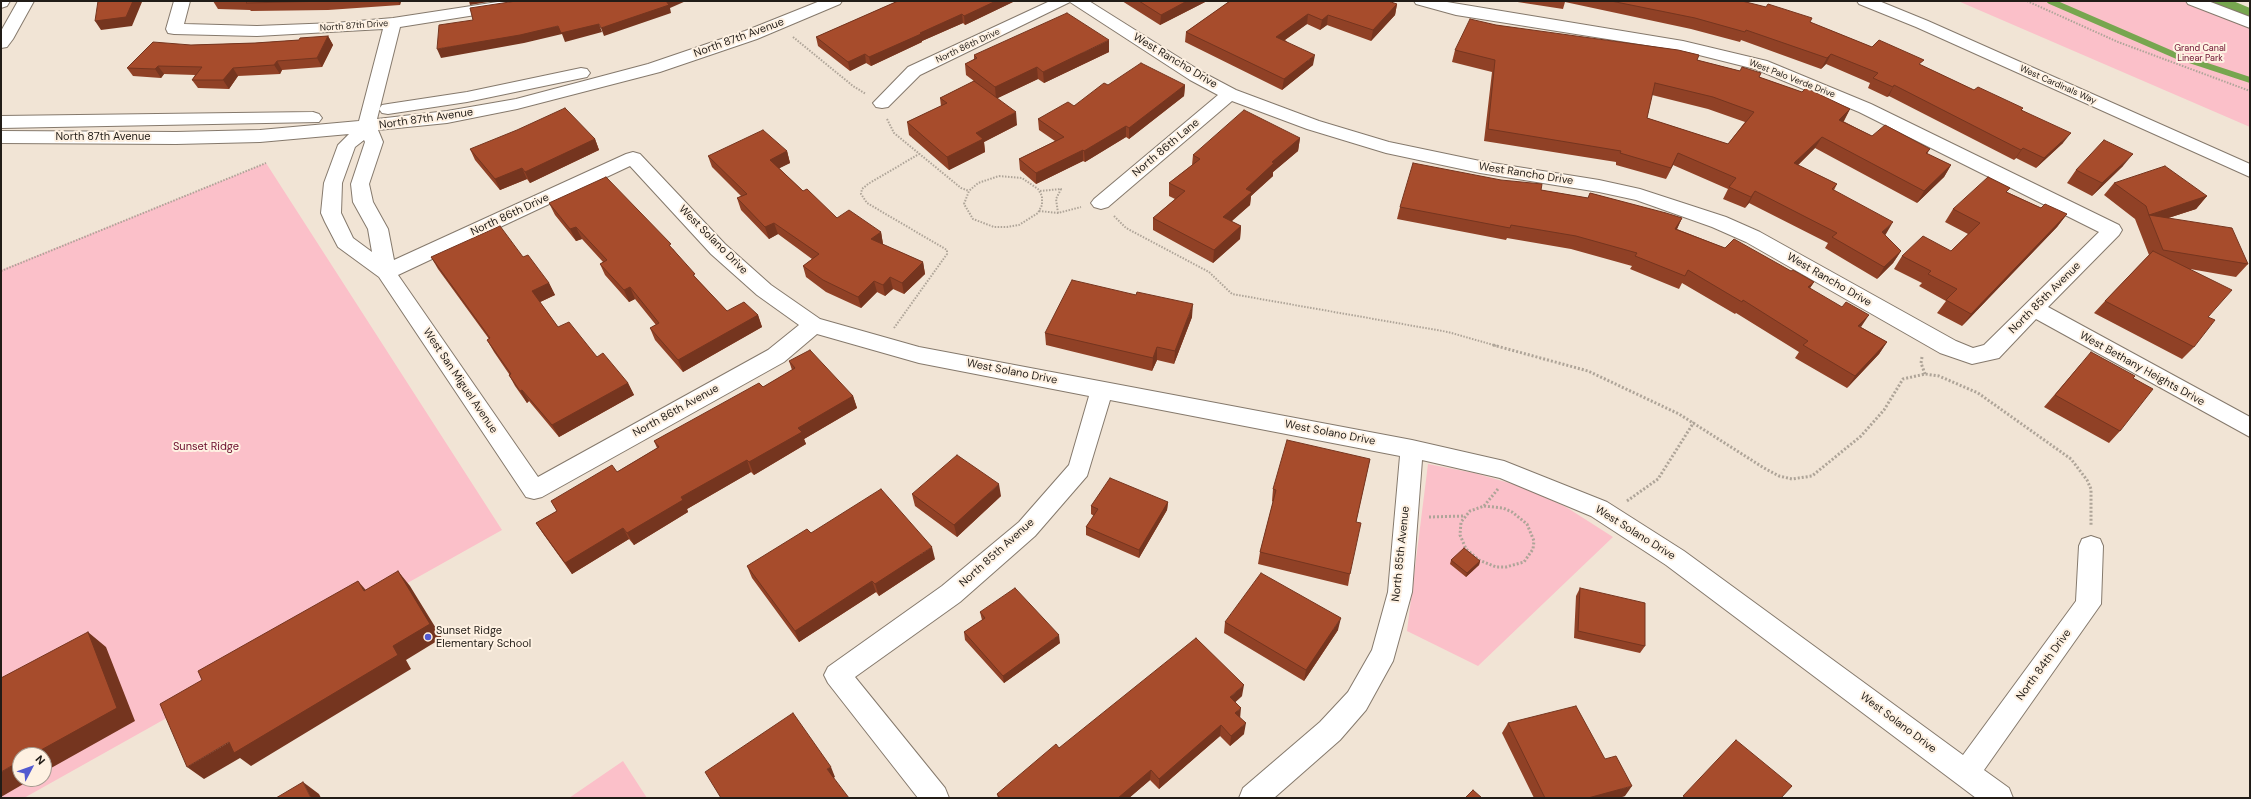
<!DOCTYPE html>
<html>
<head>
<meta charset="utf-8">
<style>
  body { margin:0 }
  #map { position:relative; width:2251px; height:799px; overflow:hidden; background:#f1e4d5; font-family:"DM Sans",sans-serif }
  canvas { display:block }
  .frame { position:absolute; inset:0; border:2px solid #211c17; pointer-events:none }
  .north { position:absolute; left:12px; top:747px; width:40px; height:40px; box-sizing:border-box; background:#fef1e2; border:1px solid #a69c91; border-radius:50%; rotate:49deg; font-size:11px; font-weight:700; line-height:16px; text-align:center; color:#211c17 }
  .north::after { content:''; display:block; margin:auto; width:14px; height:18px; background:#5259d0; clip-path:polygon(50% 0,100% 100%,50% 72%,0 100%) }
</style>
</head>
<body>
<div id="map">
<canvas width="2251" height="799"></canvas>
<div class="frame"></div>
<div class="north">N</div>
</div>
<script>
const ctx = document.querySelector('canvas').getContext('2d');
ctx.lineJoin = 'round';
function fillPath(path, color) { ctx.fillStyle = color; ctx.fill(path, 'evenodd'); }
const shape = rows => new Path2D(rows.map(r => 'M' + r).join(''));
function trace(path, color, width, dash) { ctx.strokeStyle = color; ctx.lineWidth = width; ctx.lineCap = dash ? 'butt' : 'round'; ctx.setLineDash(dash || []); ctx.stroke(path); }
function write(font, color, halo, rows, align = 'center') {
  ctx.font = font + ' "DM Sans",sans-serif'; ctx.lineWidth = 4; ctx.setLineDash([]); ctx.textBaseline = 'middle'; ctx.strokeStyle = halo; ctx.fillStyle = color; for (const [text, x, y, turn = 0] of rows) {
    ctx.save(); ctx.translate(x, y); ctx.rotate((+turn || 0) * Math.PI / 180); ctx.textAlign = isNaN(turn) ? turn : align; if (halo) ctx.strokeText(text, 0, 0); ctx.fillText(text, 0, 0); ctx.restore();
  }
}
const green = shape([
  [1958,1,2194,1,2250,23,2250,127],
  [266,163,502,530,24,798,1,798,1,270],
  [20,755,44,755,44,779,20,779],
  [1428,464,1474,473,1520,486,1566,507,1613,537,1478,666,1407,631],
  [623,761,647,798,569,798]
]);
const stream = shape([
  [2050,1,2177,56,2250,80]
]);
const canal = shape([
  [2208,1,2233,1,2250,8,2250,19,2211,5,2208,1]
]);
const pathFar1 = shape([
  [2027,1,2118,42,2250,91],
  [793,37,853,86,866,94],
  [887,119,894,133,961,188,969,191],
  [999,176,1022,178,1038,189,1042,196,1042,205,1038,213,1019,225,1007,227,994,227,973,219,964,204,969,191,978,183,999,176],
  [1040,191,1061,189,1056,199,1058,213],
  [1039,211,1058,213,1081,207],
  [1114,216,1126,228,1209,272,1232,294,1448,332,1497,346],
  [1,271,266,163],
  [894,328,947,254,947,250,867,203,861,194,862,189,868,184,919,154]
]);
const path = shape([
  [1493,345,1588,371,1679,414,1764,468,1779,476,1792,479,1812,476,1861,436,1884,410,1903,379,1925,374,1939,376,1978,393,2071,459,2087,480,2091,489,2091,525],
  [1922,357,1921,363,1925,374],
  [1627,501,1658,479,1694,422],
  [1484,506,1503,508,1512,512,1527,524,1534,541,1533,549,1524,562,1506,567,1496,567,1479,560,1466,549,1460,535,1461,522,1470,511,1484,506],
  [1484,506,1498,489],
  [1429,517,1464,516]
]);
const minor = shape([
  [1,1,10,1,7,6,1,8,1,1],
  [18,1,34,1,13,39,7,47,1,48,1,31,18,1],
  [174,1,190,1,184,24,257,26,335,23,393,18,504,1,540,1,538,4,532,6,400,27,377,119,447,111,516,99,648,64,745,31,820,1,842,1,840,4,757,39,660,72,517,109,447,123,378,130,383,142,369,184,373,202,388,229,394,260,626,154,633,152,640,154,725,244,771,285,820,319,919,347,1412,440,1504,461,1607,502,1684,551,1963,755,2076,601,2079,546,2082,539,2091,536,2100,539,2103,546,2101,604,1984,770,2009,788,2013,798,1976,798,1666,565,1591,516,1500,478,1422,460,1412,592,1393,661,1366,710,1340,740,1274,798,1239,798,1243,788,1320,722,1348,692,1372,650,1388,592,1400,456,1110,400,1087,476,1035,536,960,602,855,677,945,788,949,798,918,798,828,683,824,675,828,667,942,586,1019,522,1069,465,1089,396,919,363,817,334,784,362,542,497,534,499,526,497,379,277,338,247,325,222,321,213,324,183,338,145,349,134,260,142,176,144,1,143,1,131,176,132,260,130,359,121,383,29,257,36,174,34,168,33,166,29,174,1],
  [364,140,365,142,351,184,353,202,368,229,372,252,353,238,341,213,342,183,355,147,364,140],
  [630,166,711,254,757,295,799,325,768,350,538,477,398,275,630,166],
  [1050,1,1089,1,1202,72,1236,90,1319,121,1389,142,1480,161,1599,180,1640,189,1726,217,1760,232,1956,341,1973,348,1984,345,2099,232,1859,112,1755,69,1683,51,1456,15,1416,4,1414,1,1441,1,1683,41,1767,61,1871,104,2119,225,2122,230,2119,235,2048,307,2250,417,2250,437,2036,319,1999,358,1972,364,1940,353,1746,242,1712,227,1636,200,1599,192,1480,173,1386,153,1307,129,1232,101,1108,207,1101,209,1094,207,1091,203,1094,199,1218,95,1190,80,1070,2,920,75,888,107,882,108,876,107,873,103,908,67,1050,1],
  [2186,1,2208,1,2250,17,2250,28,2188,4,2186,1],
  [581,68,587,69,590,73,587,77,467,102,388,114,382,113,379,109,382,105,388,104,467,92,581,68],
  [313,112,319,114,322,118,319,122,1,128,1,116,313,112]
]);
const major = shape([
  [1857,1,1879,1,1928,21,2250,164,2250,177,1916,27,1859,4,1857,1]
]);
const wall = shape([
  [213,1,401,1,400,5,328,10,251,11,250,10,218,9],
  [898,1,1015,1,965,25,963,23,922,41,922,42,871,66,866,63,850,71,818,46,816,37],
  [1122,1,1207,1,1160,25],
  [1230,1,1397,4,1395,15,1371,41,1327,25,1320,30,1307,24,1285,40,1313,65,1282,90,1185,42,1186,32],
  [1511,1,1742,1,1810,22,1872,47,1921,65,1974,90,2022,110,2063,143,2036,168,2016,158,2014,160,1889,96,1887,97,1868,88,1870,83,1826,64,1821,69,1741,40,1740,42,1691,29,1565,2,1563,9],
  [1496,25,1697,60,1740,71,1761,73,1759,77,1850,109,1843,121,1872,136,1930,149,1927,154,1951,165,1944,177,1917,203,1815,148,1798,165,1837,184,1834,190,1886,234,1885,235,1901,251,1893,263,1877,279,1825,248,1828,243,1749,203,1745,208,1723,199,1728,189,1673,165,1666,179,1616,165,1616,162,1484,141,1492,72,1452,62,1455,50],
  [1652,95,1708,109,1745,122,1728,144,1647,118],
  [328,36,333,45,322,67,282,70,280,74,238,76,229,89,198,88,192,80,195,75,164,74,161,78,133,76,127,68,191,45,255,43,299,40],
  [1109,52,1044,83,1038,79,997,98,1017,125,984,142,985,152,949,170,909,135,907,122,941,106,940,98,974,81,966,75,965,64,974,59,974,55],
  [1108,85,1185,85,1184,96,1129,139,1126,137,1085,162,1083,161,1036,184,1020,170,1019,159,1055,141,1039,130,1038,119,1074,106],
  [1300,138,1298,151,1273,172,1273,176,1251,196,1250,205,1231,221,1241,226,1240,239,1213,263,1153,230,1153,218,1175,199,1169,196,1169,183,1192,165,1193,155],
  [595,139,599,150,530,183,527,179,500,190,475,160,470,149],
  [787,151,790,163,779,168,803,191,837,218,881,232,883,244,882,244,923,262,925,274,904,294,893,289,885,296,877,292,861,308,826,292,806,277,803,266,812,259,778,234,769,239,741,210,737,198,741,196,712,167,708,156],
  [2123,166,2092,196,2067,183,2076,170],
  [2114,183,2207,196,2196,209,2168,218,2248,264,2236,277,2190,269,2208,317,2194,347,2182,359,2094,313,2105,301,2149,255,2135,219,2104,195],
  [1541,190,1588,198,1590,193,1682,218,1677,229,1725,248,1791,271,1814,282,1810,288,1861,327,1887,342,1879,354,1847,388,1795,358,1799,352,1736,313,1735,314,1682,283,1679,289,1630,269,1632,266,1571,249,1507,238,1506,240,1397,219,1400,207],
  [2007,192,2041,208,2067,214,2057,227,1962,326,1937,313,1946,301,1919,286,1922,283,1894,269,1902,256,1951,251,1968,234,1945,222,1953,209],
  [549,203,673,249,697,279,727,311,758,315,762,327,683,372,655,340,650,328,656,325,635,299,629,302,605,275,600,264,603,262,582,239,576,241,555,215],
  [431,257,523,257,549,283,555,295,540,302,558,327,597,357,628,383,634,395,559,437,529,401,527,403,515,386,509,375,509,374,494,352,487,340,489,339,438,269],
  [1192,317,1174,364,1157,360,1152,371,1046,345,1045,333],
  [789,361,853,396,857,408,804,439,806,444,754,475,751,472,687,509,688,512,634,545,629,539,572,574,544,535,536,523,557,511,551,501,617,472,657,448,654,441,763,387,792,370],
  [2080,365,2133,378,2120,431,2109,443,2044,407],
  [1370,459,1356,522,1350,574,1348,586,1258,564,1260,552,1273,502,1272,501,1273,489],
  [912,494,1001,496,957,537,915,506],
  [1168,502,1167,510,1139,558,1086,535,1086,527,1094,516,1091,514,1091,506],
  [811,533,935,559,879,596,876,592,799,642,752,578,747,566],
  [1451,560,1480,561,1479,565,1466,577,1450,564],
  [1580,588,1645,646,1640,653,1574,638,1576,596],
  [980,612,1060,643,1004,683,965,640,964,632,982,620],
  [1225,622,1338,630,1304,681,1224,633],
  [1242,696,1235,702,1244,734,1230,746,1220,736,1159,789,1150,780,1129,798,998,798,997,794,1059,748],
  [1508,723,1605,759,1625,796,1618,798,1534,798,1502,733]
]);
const shadedWall = shape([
  [133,1,146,1,142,2,132,26,101,30,95,21],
  [398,1,401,1,400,5],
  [469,1,494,1,470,5],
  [665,1,686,1,670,8,671,13,604,36,601,28],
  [996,1,1015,1,965,25,964,16],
  [1187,1,1207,1,1160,25,1161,15],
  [1397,4,1395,15,1371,41,1373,30],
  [962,14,963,23,922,41,922,42,871,66,869,57,920,33],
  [1308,14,1307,24,1275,47,1276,37],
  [1328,15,1327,25,1320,30,1322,20],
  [599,24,602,32,565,42,562,34,524,43,441,58,437,49,558,26],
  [328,36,333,45,322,67,317,58],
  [1109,40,1109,52,1044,83,1043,72],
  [865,54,866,63,850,71,848,62],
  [1831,54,1826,64,1821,69,1827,58],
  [1315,55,1313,65,1282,90,1284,79],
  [277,61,282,70,280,74,274,65],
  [158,66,164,74,161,78,155,69],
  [1037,67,1038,79,996,99,995,87],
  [233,68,238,76,229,89,223,80],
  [1185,85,1184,96,1129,139,1129,128],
  [1894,85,1889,96,1887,97,1893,87],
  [1850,109,1844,121,1833,131,1839,120],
  [1016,112,1017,125,984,142,985,152,949,170,947,157,976,133],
  [1126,126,1126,137,1085,162,1084,151],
  [2071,133,2063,143,2036,168,2044,158],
  [1822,137,1815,148,1788,175,1794,163],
  [1300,138,1298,151,1273,172,1273,176,1251,196,1250,205,1222,230,1223,217,1246,189,1272,162],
  [595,139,599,150,530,183,525,172],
  [2023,148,2016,158,2014,160,2021,150],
  [1083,150,1083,161,1036,184,1036,173],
  [787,151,790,163,774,171,770,160],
  [1678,153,1673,165,1666,179,1671,168],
  [2133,154,2123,166,2092,196,2102,183],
  [1951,165,1944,177,1917,203,1924,191],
  [522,168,527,179,500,190,495,179],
  [1755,191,1749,203,1745,208,1751,197],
  [2207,196,2196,209,2153,223,2149,215,2139,228,2149,215],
  [2067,214,2057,227,1962,326,1971,314],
  [1682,218,1676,231,1675,229],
  [1893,222,1886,234,1875,244,1882,232],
  [774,223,778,234,769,239,765,227],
  [1241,226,1240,239,1213,263,1214,250],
  [576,227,582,239,576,241,570,229],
  [881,232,883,244,873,250,871,239],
  [1901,251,1893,263,1877,279,1884,267],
  [923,262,925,274,904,294,902,283],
  [890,277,893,289,885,296,883,285],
  [874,281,877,292,861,308,858,297],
  [1814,282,1806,294,1808,287],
  [549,283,555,295,538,303,532,291],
  [630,287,635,299,629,302,624,290],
  [1193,304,1192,317,1174,364,1175,351],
  [758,315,762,327,683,372,678,360],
  [1869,315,1861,327,1858,326],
  [1887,342,1879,354,1847,388,1855,376],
  [1157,347,1157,360,1152,371,1153,358],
  [628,383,634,395,559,437,552,425],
  [522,390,529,401,527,403,520,391],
  [853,396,857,408,804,439,806,444,754,475,749,462,798,428],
  [747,460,751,472,687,509,688,512,634,545,627,533,681,497],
  [999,484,1001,496,957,537,954,525],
  [1168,502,1167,510,1139,558,1139,550],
  [623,528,629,539,572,574,565,563],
  [932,547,935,559,879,596,875,584],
  [1480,561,1479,565,1466,577,1467,573],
  [398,571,410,586,442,638,406,660,411,669,251,766,240,758,204,779,187,767,393,646],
  [358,581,371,596,364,591],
  [872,581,876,592,799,642,795,631],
  [1341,618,1338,630,1304,681,1306,670],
  [88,632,106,647,135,721,44,772,44,755,32,755],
  [1059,635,1060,643,1004,683,1003,676],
  [1244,685,1242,696,1229,708,1230,697],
  [1241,708,1240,719,1235,713],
  [1246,723,1244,734,1230,746,1231,736],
  [1221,725,1220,736,1159,789,1159,779],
  [20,761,20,779,32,779,1,797,1,772],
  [831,767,835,777,832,779,827,769],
  [1151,770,1150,780,1129,798,1118,798],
  [303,782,319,794,321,798,311,798],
  [1632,786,1625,796,1618,798,1588,798]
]);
const building = shape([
  [98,1,133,1,126,17,95,21,98,1],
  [246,1,329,1,246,3,248,1,246,1],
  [516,1,666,1,669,5,601,28,599,24,561,33,558,26,520,35,437,49,439,25,473,20,470,8,516,1],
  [898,1,996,1,964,16,962,14,920,33,921,34,869,57,865,54,848,62,816,37,898,1],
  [1139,1,1187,1,1161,15,1139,1],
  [1230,1,1388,1,1397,4,1373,30,1328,15,1322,20,1308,14,1276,37,1315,55,1284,79,1186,32,1230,1],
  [1611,1,1742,1,1766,7,1768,4,1812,18,1810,22,1872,47,1879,40,1924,60,1919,64,1974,90,1978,87,2023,108,2021,110,2071,133,2044,158,2023,148,2021,150,1894,85,1893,87,1873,78,1878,73,1831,54,1827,58,1746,30,1745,32,1695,18,1611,1],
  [1067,13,1109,40,1043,72,1037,67,995,87,965,64,977,58,974,55,1067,13],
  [1470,19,1496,25,1678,50,1699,55,1697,60,1740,71,1742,67,1761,73,1759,77,1802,92,1806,88,1850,109,1839,120,1872,136,1885,125,1930,149,1926,153,1951,165,1924,191,1822,137,1794,163,1837,184,1832,189,1893,222,1882,232,1901,251,1884,267,1832,237,1837,233,1755,191,1751,197,1729,187,1736,178,1678,153,1671,168,1620,153,1621,151,1488,129,1495,60,1455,50,1470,19],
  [1655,83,1713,97,1754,112,1728,144,1647,118,1655,83],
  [328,36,317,58,277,61,274,65,233,68,223,80,192,80,202,67,158,66,155,69,127,68,153,42,191,45,255,43,299,40,300,38,328,36],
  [1141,63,1185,85,1129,128,1126,126,1084,151,1083,150,1036,173,1019,159,1064,137,1038,119,1068,102,1074,106,1104,83,1108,85,1141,63],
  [974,81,1016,112,976,133,983,139,947,157,907,122,947,103,940,98,974,81],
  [565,108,595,139,525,172,522,168,495,179,470,149,517,130,565,108],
  [1244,110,1300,138,1272,162,1274,163,1246,189,1252,192,1223,217,1241,226,1214,250,1153,218,1185,191,1169,183,1200,159,1193,155,1244,110],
  [763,130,787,151,770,160,803,191,807,189,837,218,849,210,881,232,871,239,923,262,902,283,890,277,883,285,874,281,858,297,823,280,803,266,819,254,774,223,765,227,737,198,747,194,708,156,763,130],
  [2104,140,2133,154,2102,183,2076,170,2104,140],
  [1413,163,1501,180,1542,184,1541,190,1588,198,1590,193,1666,213,1682,218,1675,229,1725,248,1734,239,1791,271,1793,270,1814,282,1808,287,1842,307,1846,302,1869,315,1858,326,1887,342,1855,376,1803,345,1808,341,1743,300,1742,302,1688,270,1685,276,1635,256,1637,253,1576,236,1511,225,1510,228,1400,207,1413,163],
  [2165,166,2207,196,2149,215,2146,206,2114,183,2165,166],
  [606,177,671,244,669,245,695,274,693,275,727,311,744,302,758,315,678,360,650,328,659,323,630,287,624,290,600,264,607,260,576,227,570,229,549,203,606,177],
  [1988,177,2010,188,2006,192,2041,208,2045,204,2067,214,1971,314,1946,300,1957,289,1928,274,1931,271,1902,256,1923,236,1951,251,1980,223,1953,209,1988,177],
  [2149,215,2232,228,2248,264,2163,250,2149,215],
  [500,226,523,257,528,255,549,283,532,291,558,327,569,322,597,357,603,353,628,383,552,425,522,390,520,391,509,375,511,374,487,340,490,338,431,257,500,226],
  [2153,251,2232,290,2208,317,2215,320,2194,347,2105,301,2153,251],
  [1072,280,1136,295,1137,292,1193,304,1175,351,1157,347,1153,358,1045,333,1072,280],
  [810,350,853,396,798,428,802,432,749,462,747,460,681,497,683,500,627,533,623,528,565,563,536,523,557,511,551,501,612,465,617,472,659,447,654,441,759,383,763,387,795,368,789,361,810,350],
  [2091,352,2135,376,2133,378,2153,389,2120,431,2055,395,2091,352],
  [1287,440,1370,459,1356,522,1361,523,1350,574,1260,552,1276,490,1273,489,1287,440],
  [957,455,999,484,954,525,912,494,957,455],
  [1110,478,1168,502,1139,550,1086,527,1098,509,1091,506,1110,478],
  [881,489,932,547,875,584,872,581,795,631,747,566,807,529,811,533,881,489],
  [1464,548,1480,561,1467,573,1451,560,1464,548],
  [398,571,430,624,393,646,398,655,234,753,229,742,187,767,160,704,202,680,198,671,358,581,364,591,398,571],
  [1261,573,1341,618,1306,670,1225,622,1261,573],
  [1015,588,1059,635,1003,676,964,632,985,618,980,612,1015,588],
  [1580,588,1645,603,1645,646,1578,631,1580,588],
  [88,632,117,708,32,755,20,755,20,761,1,772,1,678,88,632],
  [1196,638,1244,685,1230,697,1241,708,1235,713,1246,723,1231,736,1221,725,1159,779,1151,770,1118,798,1000,798,997,794,1056,744,1059,748,1196,638],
  [1576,706,1605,759,1616,756,1632,786,1588,798,1545,798,1508,723,1576,706],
  [793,713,831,767,827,769,849,798,721,798,705,772,793,713],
  [1736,740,1792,786,1781,798,1686,798,1683,796,1736,740],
  [303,782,311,798,276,798,303,782],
  [1473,790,1482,798,1465,798,1473,790]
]);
const markers = [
  [428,637,4,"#5259d0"]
];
const farStreetnames = [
  ["North 87th Drive",354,26,-4],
  ["North 86th Drive",968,46,-25],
  ["West Palo Verde Drive",1792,79,21],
  ["West Cardinals Way",2058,85,24]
];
const farParknames = [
  ["Grand Canal",2200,49],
  ["Linear Park",2200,59]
];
const streetNames = [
  ["North 87th Avenue",739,38,-20],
  ["West Rancho Drive",1175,61,31],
  ["North 87th Avenue",426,119,-8],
  ["North 87th Avenue",103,137],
  ["North 86th Lane",1166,148,-40],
  ["West Rancho Drive",1526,174,9],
  ["North 86th Drive",510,215,-25],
  ["West Solano Drive",713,240,45],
  ["West Rancho Drive",1829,280,30],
  ["North 85th Avenue",2045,298,-45],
  ["West Bethany Heights Drive",2142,369,29],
  ["West Solano Drive",1012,372,11],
  ["West San Miguel Avenue",460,381,56],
  ["North 86th Avenue",676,411,-29],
  ["West Solano Drive",1330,433,11],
  ["West Solano Drive",1635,533,32],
  ["North 85th Avenue",997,553,-42],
  ["North 85th Avenue",1401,554,-84],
  ["North 84th Drive",2044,665,-54],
  ["West Solano Drive",1898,723,37]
];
const parkNames = [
  ["Sunset Ridge",206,447]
];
const poiNames = [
  ["Sunset Ridge",436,631],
  ["Elementary School",436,644]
];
fillPath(green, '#fbc0c9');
trace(stream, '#77a64f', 6);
fillPath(canal, '#77a64f');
trace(minor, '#85796c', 2);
trace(major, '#85796c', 2);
trace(pathFar1, '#aea498', 2, [1.5, 1.5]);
trace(path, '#aea498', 3, [2, 2]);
fillPath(minor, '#fff');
fillPath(major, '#fff');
fillPath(wall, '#904126');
fillPath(shadedWall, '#75351f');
fillPath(building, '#a74c2c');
trace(building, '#75351f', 1);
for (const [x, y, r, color] of markers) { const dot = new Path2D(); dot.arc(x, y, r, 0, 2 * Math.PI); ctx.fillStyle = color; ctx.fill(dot); trace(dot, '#fef1e2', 1.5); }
write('9px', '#211c17', '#fef1e2', farStreetnames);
write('9px', '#6a0c2c', '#fef1e2', farParknames);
write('11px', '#211c17', '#fef1e2', streetNames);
write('11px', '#6a0c2c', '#fef1e2', parkNames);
write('11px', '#211c17', '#fef1e2', poiNames, 'left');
</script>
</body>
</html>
